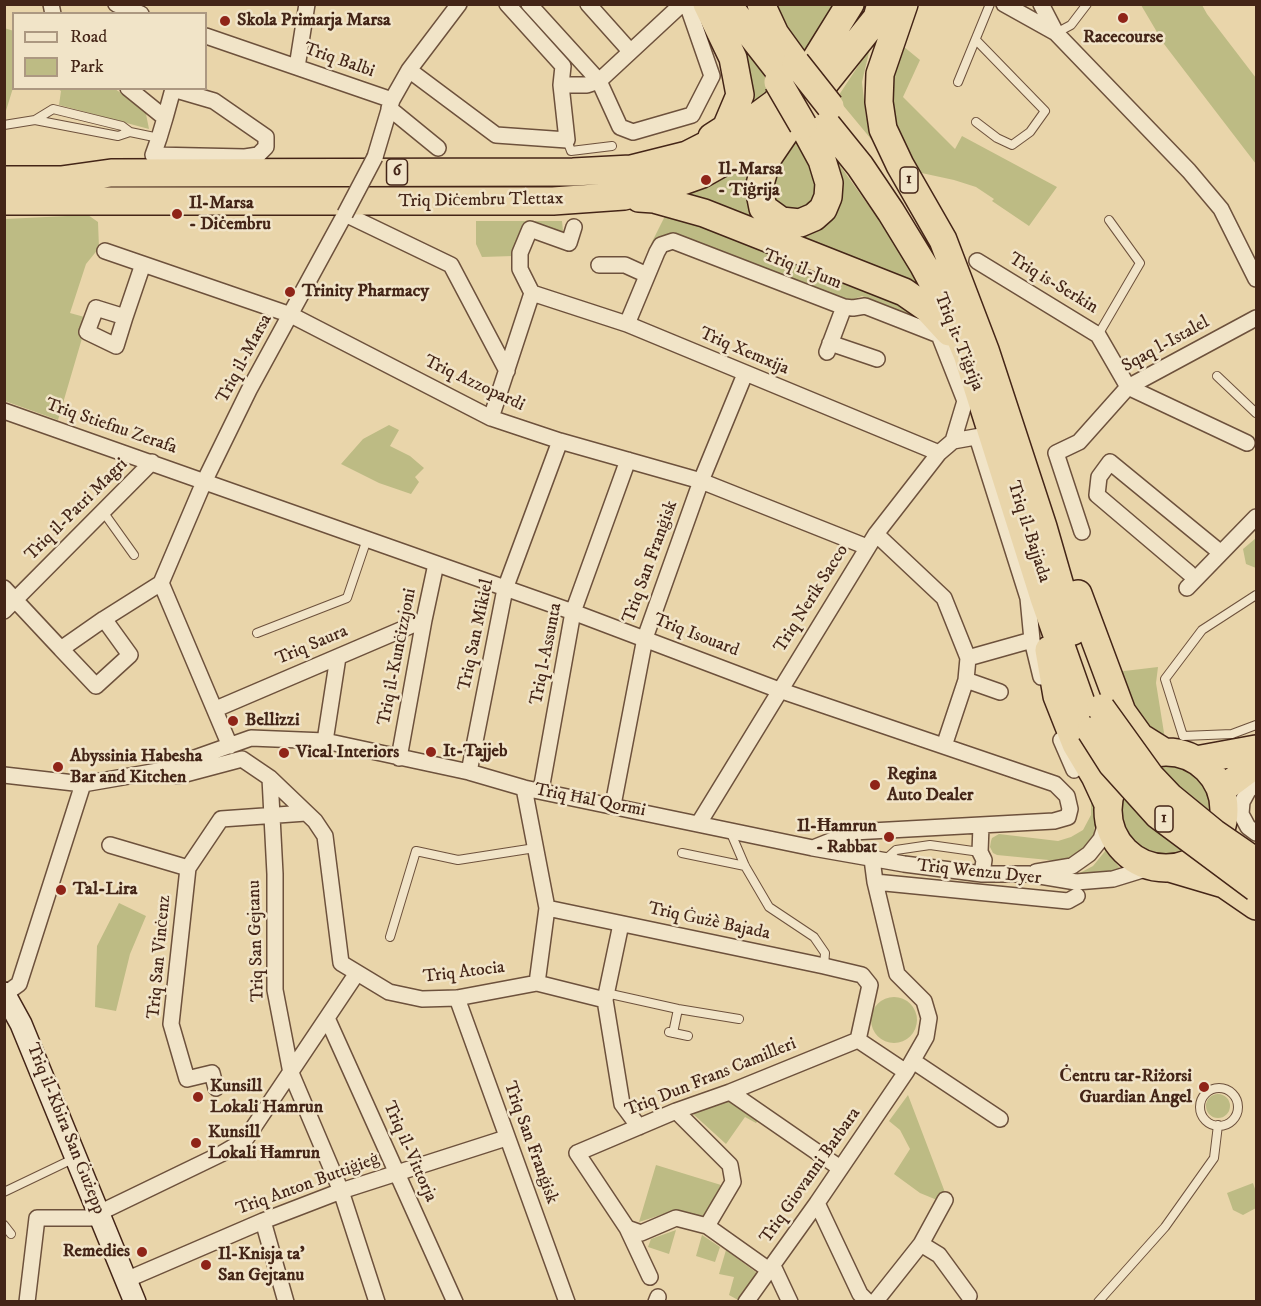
<!DOCTYPE html>
<html>
<head>
<meta charset="utf-8">
<style>
  body { margin:0 }
  #map { position:relative; width:1261px; height:1306px; overflow:hidden; background:#e9d5aa; font-family:"IM FELL DW Pica",serif }
  canvas { display:block }
  .frame { position:absolute; inset:0; border:6px solid #442517; pointer-events:none }
  .legend { position:absolute; left:12px; top:12px; width:195px; height:78px; box-sizing:border-box; background:#f1e4c8; border:2px solid #ac9881; margin:0; padding:8px 10px; list-style:none; font-size:18px; color:#442517 }
  .legend li { display:flex; align-items:center; gap:12px; height:30px }
  .legend b { width:30px; border:2px solid #ac9881 }
</style>
</head>
<body>
<div id="map">
<canvas width="1261" height="1306"></canvas>
<div class="frame"></div>
<ul class="legend">
<li><b style="height:8px;background:#f1e4c8"></b>Road</li>
<li><b style="height:16px;background:#bdbb84"></b>Park</li>
</ul>
</div>
<script>
const ctx = document.querySelector('canvas').getContext('2d');
ctx.lineJoin = 'round';
function fillPath(path, color) { ctx.fillStyle = color; ctx.fill(path, 'evenodd'); }
const shape = rows => new Path2D(rows.map(r => 'M' + r).join(''));
function trace(path, color, width, dash) { ctx.strokeStyle = color; ctx.lineWidth = width; ctx.lineCap = dash ? 'butt' : 'round'; ctx.setLineDash(dash || []); ctx.stroke(path); }
function write(font, color, halo, rows, align = 'center') {
  ctx.font = font + ' "IM FELL DW Pica",serif'; ctx.lineWidth = 5; ctx.setLineDash([]); ctx.textBaseline = 'middle'; ctx.strokeStyle = halo; ctx.fillStyle = color; for (const [text, x, y, turn = 0] of rows) {
    ctx.save(); ctx.translate(x, y); ctx.rotate((+turn || 0) * Math.PI / 180); ctx.textAlign = isNaN(turn) ? turn : align; if (halo) ctx.strokeText(text, 0, 0); ctx.fillText(text, 0, 0); ctx.restore();
  }
}
const green = shape([
  [714,5,750,52,772,89,746,110],
  [773,5,834,5,803,56],
  [1141,5,1202,5,1207,14,1256,78,1256,164,1164,44],
  [4,28,14,31,13,88,5,114],
  [898,42,920,60,903,97,955,149,962,136,1057,187,1029,226,992,201,994,199,976,187,954,180,917,172,900,153,887,103],
  [870,48,862,82,866,117,881,151,837,98],
  [58,89,115,89,145,109,149,129,59,105,61,91],
  [799,135,822,193,805,218,775,207,771,192,780,164],
  [826,146,911,265,929,299,665,194,761,150,752,211,825,224],
  [667,212,912,306,915,318,862,296,849,301,676,235,663,237,651,244],
  [88,215,98,222,99,248,86,264,70,313,88,318,58,420,5,401,5,219],
  [476,221,562,221,563,231,558,235,537,227,513,256,482,257,476,244],
  [389,425,399,430,390,446,410,456,424,468,415,477,419,482,411,494,379,483,341,464,363,439],
  [1256,538,1256,568,1246,564,1243,549],
  [1158,667,1156,683,1165,739,1143,720,1121,688,1116,672],
  '1120 813a47 47 0 1 1 94 0a47 47 0 1 1-94 0Z',
  [1089,791,1096,811,1095,825,1093,840,1086,850,1075,856,1059,861,997,855,993,853,990,847,991,841,992,838,999,834,1058,841,1071,837,1083,830,1091,815,1091,802,1087,792],
  [1106,850,1122,871,1074,876,1093,866],
  [119,903,146,916,130,954,116,1011,95,1007,97,946],
  '871 1020a23 23 0 1 1 46 0a23 23 0 1 1-46 0Z',
  '1206 1106a12 12 0 1 1 24 0a12 12 0 1 1-24 0Z',
  [908,1095,946,1195,937,1200,920,1193,894,1174,910,1149,900,1130,889,1121],
  [731,1098,759,1119,756,1123,745,1117,726,1144,692,1113],
  [656,1165,721,1185,703,1218,676,1210,639,1222],
  [1253,1183,1256,1192,1256,1208,1243,1215,1233,1210,1227,1193],
  [676,1230,669,1254,648,1247,651,1239],
  [702,1235,720,1247,715,1262,696,1256],
  [726,1250,757,1273,738,1300,729,1295,734,1277,719,1274]
]);
const lane = shape([
  [1056,33,1071,25,1087,4],
  [976,40,1045,111,1030,132,1012,145,997,138,976,122],
  [958,82,990,4],
  [35,120,118,136,130,132,159,138],
  [4,125,35,120,53,109,122,126,130,132],
  [567,140,571,151,612,146],
  [1098,335,1140,263,1109,220],
  [1217,376,1256,413],
  [104,513,134,555],
  [1256,595,1202,630,1165,679,1183,736,1232,734,1256,725],
  [257,633,347,598,367,539],
  [730,831,745,866,769,907,814,937,825,953,824,966],
  [682,853,745,866],
  [885,860,896,850,930,845,980,852],
  [390,937,416,851,458,860,535,848],
  [606,993,678,1009,739,1019],
  [669,1032,688,1036],
  [673,1033,678,1009],
  '1200 1107a19 19 0 1 1 38 0a19 19 0 1 1-38 0Z',
  [4,1192,75,1158],
  [4,1225,11,1234],
  [1098,1302,1165,1227,1214,1158,1218,1125]
]);
const street = shape([
  [51,4,53,14],
  [116,4,141,14],
  [529,4,599,81,620,127,633,132,692,115,712,76,687,4],
  [588,4,630,51],
  [1004,4,1056,33],
  [1041,4,1056,33,1189,171,1221,209,1256,279],
  [206,36,392,100],
  [297,67,307,4],
  [409,70,496,135,567,140,561,85,563,66,507,4],
  [561,85,587,85,599,81,682,4],
  [128,88,165,118],
  [173,89,214,101,266,137,266,147,258,155,245,157,153,155,159,138,165,118,173,89,174,88],
  [389,108,438,148],
  [375,157,392,100,409,70,459,4],
  [105,251,291,315,491,418,560,441,701,481,867,547],
  [977,261,1098,335,1128,387,1247,443],
  [599,265,625,265,647,275],
  [532,293,627,324,939,453],
  [96,308,125,317,116,346,87,332,96,308],
  [125,317,143,264],
  [627,324,657,252,661,245,673,241,844,307,853,308,865,306,939,335,965,401,953,441],
  [830,343,877,359],
  [827,352,844,307],
  [4,411,573,612,779,690,1055,784,1067,796,1070,809,1068,817,1054,821,853,832,813,848],
  [491,418,532,293,520,269,520,253,530,229,569,243,574,227],
  [977,437,1028,598,1032,640,1041,677],
  [1082,532,1056,453,1079,442,1128,387,1256,318],
  [876,534,944,598,968,658,1032,640],
  [1189,573,1097,495,1099,477,1110,462,1221,553],
  [4,588,61,649,104,619,161,583],
  [1187,588,1256,517],
  [4,611,152,462],
  [61,649,96,686,130,655,104,619],
  [966,680,1000,692],
  [216,709,424,620],
  [1061,740,1074,770],
  [325,741,338,657],
  [230,746,161,583,204,482,249,390,345,214,451,265,507,371],
  [944,746,966,680,968,658],
  [399,758,424,620,436,564],
  [158,771,178,776,242,759,270,778,315,821,325,836,341,963,389,992,422,999,457,998,537,983,547,908,524,788],
  [469,772,505,589,560,441],
  [4,775,83,784,158,771,251,738,325,741,469,772,524,788,813,848,904,864,982,874,1028,874,1076,882,1113,879,1152,867],
  [270,778,275,874,275,990,291,1073,341,1191,377,1302],
  [1256,783,1248,791,1242,802,1241,814,1248,827,1256,833],
  [541,790,573,612,628,460],
  [613,805,645,638,701,481,745,374],
  [699,823,876,534,939,453,953,441,992,434],
  [981,826,980,852,984,860,982,874],
  [110,845,188,868],
  [1036,872,1072,866,1089,854,1101,839,1108,817],
  [875,882,1068,901,1077,896],
  [547,908,824,966,862,975,870,985,858,1040],
  [621,924,605,1000,622,1104,639,1127],
  [537,983,605,1000],
  [5,994,19,984,83,784],
  [457,998,567,1302],
  [327,1018,455,1302],
  [858,1040,906,1072,926,1037,929,1018,924,1001,897,974,875,882,872,859],
  [913,1061,1000,1119],
  [216,1088,212,1073,187,1079,171,1024,188,868,221,819,306,813],
  [730,1092,840,1168],
  [676,1111,730,1165,733,1182,707,1226],
  [817,1203,860,1294,868,1302],
  [99,1213,221,1154,245,1140,357,973],
  [263,1221,286,1302],
  [627,1228,641,1233,676,1218,707,1226,769,1270,775,1270,790,1302],
  [921,1244,939,1255,969,1296],
  [650,1277,627,1228,577,1153,676,1111,730,1092,858,1040],
  [126,1280,263,1221,341,1191,506,1138],
  [27,1302,37,1218,102,1218],
  [656,1302,658,1297],
  [746,1302,817,1203,906,1072],
  [875,1302,921,1244,945,1200]
]);
const secondary = shape([
  [4,993,21,1024,135,1302]
]);
const highway = shape([
  [707,4,733,58,740,95,726,128,712,137],
  [727,4,784,77],
  [761,4,775,34,796,63],
  [904,4,880,74,879,102,883,129,900,165,943,240,985,350],
  [818,114,860,166,891,212,924,266,951,316,967,354,1044,598,1091,731],
  [788,128,767,159,759,188,763,208,781,221,800,223,814,217,823,209,828,197,829,183,822,160,803,125],
  [4,180,61,180,111,173,573,172,631,169,687,155,744,126,774,104,811,67,850,4],
  [639,198,654,199,704,213,904,292,927,308,949,332],
  [4,201,553,201,624,196,671,185,702,174,771,135,802,110,824,84,877,18,881,4],
  [985,350,1043,527,1073,631],
  [1078,594,1122,712,1140,737,1164,752],
  [1049,650,1057,696,1076,744,1095,776,1108,804],
  '1108 810a58 58 0 1 1 116 0a58 58 0 1 1-116 0Z',
  [1196,760,1256,749],
  [1221,790,1256,764],
  [1170,868,1224,884,1256,906]
]);
const streetBridge = shape([
  [345,214,375,157]
]);
const highwayBridge = shape([
  [796,63,830,106],
  [778,82,803,125],
  [1101,708,1150,776,1170,797,1214,833,1256,862],
  [1091,731,1112,764,1158,815,1256,888]
]);
const markers = [
  [1123,18,6,"#8f2418"],
  [225,21,6,"#8f2418"],
  [706,180,6,"#8f2418"],
  [177,214,6,"#8f2418"],
  [290,292,6,"#8f2418"],
  [233,721,6,"#8f2418"],
  [431,752,6,"#8f2418"],
  [284,753,6,"#8f2418"],
  [58,767,6,"#8f2418"],
  [875,785,6,"#8f2418"],
  [889,837,6,"#8f2418"],
  [61,890,6,"#8f2418"],
  [1204,1087,6,"#8f2418"],
  [198,1097,6,"#8f2418"],
  [196,1143,6,"#8f2418"],
  [142,1252,6,"#8f2418"],
  [206,1265,6,"#8f2418"]
];
const shields = [
  [397,172,21],
  [909,180,18],
  [1164,819,18]
];
const shieldNames = [
  ["6",397,172],
  ["1",909,180],
  ["1",1164,819]
];
const poiNames = [
  ["Skola Primarja Marsa",237,21],
  ["Racecourse",1123,38,"center"],
  ["Il-Marsa",718,170],
  ["- Tiġrija",718,191],
  ["Il-Marsa",189,204],
  ["- Diċembru",189,225],
  ["Trinity Pharmacy",302,292],
  ["Bellizzi",245,721],
  ["It-Tajjeb",443,752],
  ["Vical Interiors",296,753],
  ["Abyssinia Habesha",70,757],
  ["Bar and Kitchen",70,778],
  ["Regina",887,775],
  ["Auto Dealer",887,796],
  ["Il-Ħamrun",877,827,"right"],
  ["- Rabbat",877,848,"right"],
  ["Tal-Lira",73,890],
  ["Ċentru tar-Riżorsi",1192,1077,"right"],
  ["Guardian Angel",1192,1098,"right"],
  ["Kunsill",210,1087],
  ["Lokali Hamrun",210,1108],
  ["Kunsill",208,1133],
  ["Lokali Ħamrun",208,1154],
  ["Remedies",130,1252,"right"],
  ["Il-Knisja ta'",218,1255],
  ["San Gejtanu",218,1276]
];
const streetNames = [
  ["Triq Balbi",339,61,19],
  ["Triq Diċembru Tlettax",481,201,-1],
  ["Triq il-Jum",802,270,21],
  ["Triq is-Serkin",1053,284,31],
  ["Triq it-Tiġrija",958,342,68],
  ["Sqaq l-Istalel",1166,345,-29],
  ["Triq Xemxija",744,352,23],
  ["Triq il-Marsa",245,359,-62],
  ["Triq Azzopardi",474,384,25],
  ["Triq Stiefnu Zerafa",111,427,19],
  ["Triq il-Patri Magri",77,510,-45],
  ["Triq il-Bajjada",1028,532,72],
  ["Triq San Franġisk",651,562,-70],
  ["Triq Nerik Sacco",812,599,-58],
  ["Triq San Mikiel",477,635,-78],
  ["Triq Isouard",696,636,21],
  ["Triq Saura",312,646,-23],
  ["Triq l-Assunta",547,654,-79],
  ["Triq il-Kunċizzjoni",398,657,-79],
  ["Triq Ħal Qormi",590,801,11],
  ["Triq Wenzu Dyer",979,873,6],
  ["Triq Ġużè Bajada",709,922,12],
  ["Triq San Gejtanu",257,941,-92],
  ["Triq San Vinċenz",160,957,-85],
  ["Triq Atocia",464,973,-7],
  ["Triq Dun Frans Camilleri",711,1078,-22],
  ["Triq il-Kbira San Ġużepp",65,1129,68],
  ["Triq San Franġisk",530,1143,70],
  ["Triq il-Vittorja",409,1152,66],
  ["Triq Giovanni Barbara",811,1176,-55],
  ["Triq Anton Buttiġieġ",308,1185,-20]
];
fillPath(green, '#bdbb84');
trace(lane, '#6d513c', 10);
trace(street, '#6d513c', 18);
trace(secondary, '#442517', 24);
trace(highway, '#442517', 30);
trace(lane, '#f1e4c8', 8);
trace(street, '#f1e4c8', 15);
trace(secondary, '#f1e4c8', 21);
trace(highway, '#e9d5aa', 27);
trace(streetBridge, '#6d513c', 18, []);
trace(highwayBridge, '#442517', 30, []);
trace(streetBridge, '#f1e4c8', 15);
trace(highwayBridge, '#e9d5aa', 27);
for (const [x, y, r, color] of markers) { const dot = new Path2D(); dot.arc(x, y, r, 0, 2 * Math.PI); ctx.fillStyle = color; ctx.fill(dot); trace(dot, '#f1e4c8', 2); }
for (const [x, y, w] of shields) { const box = new Path2D(); box.roundRect(x - w / 2, y - 13, w, 26, 4.5); ctx.fillStyle = '#f1e4c8'; ctx.fill(box); trace(box, '#442517', 1.5); }
write('bold 16px', '#442517', null, shieldNames);
write('bold 18px', '#442517', '#f1e4c8', poiNames, 'left');
write('18px', '#442517', '#f1e4c8', streetNames);
</script>
</body>
</html>
